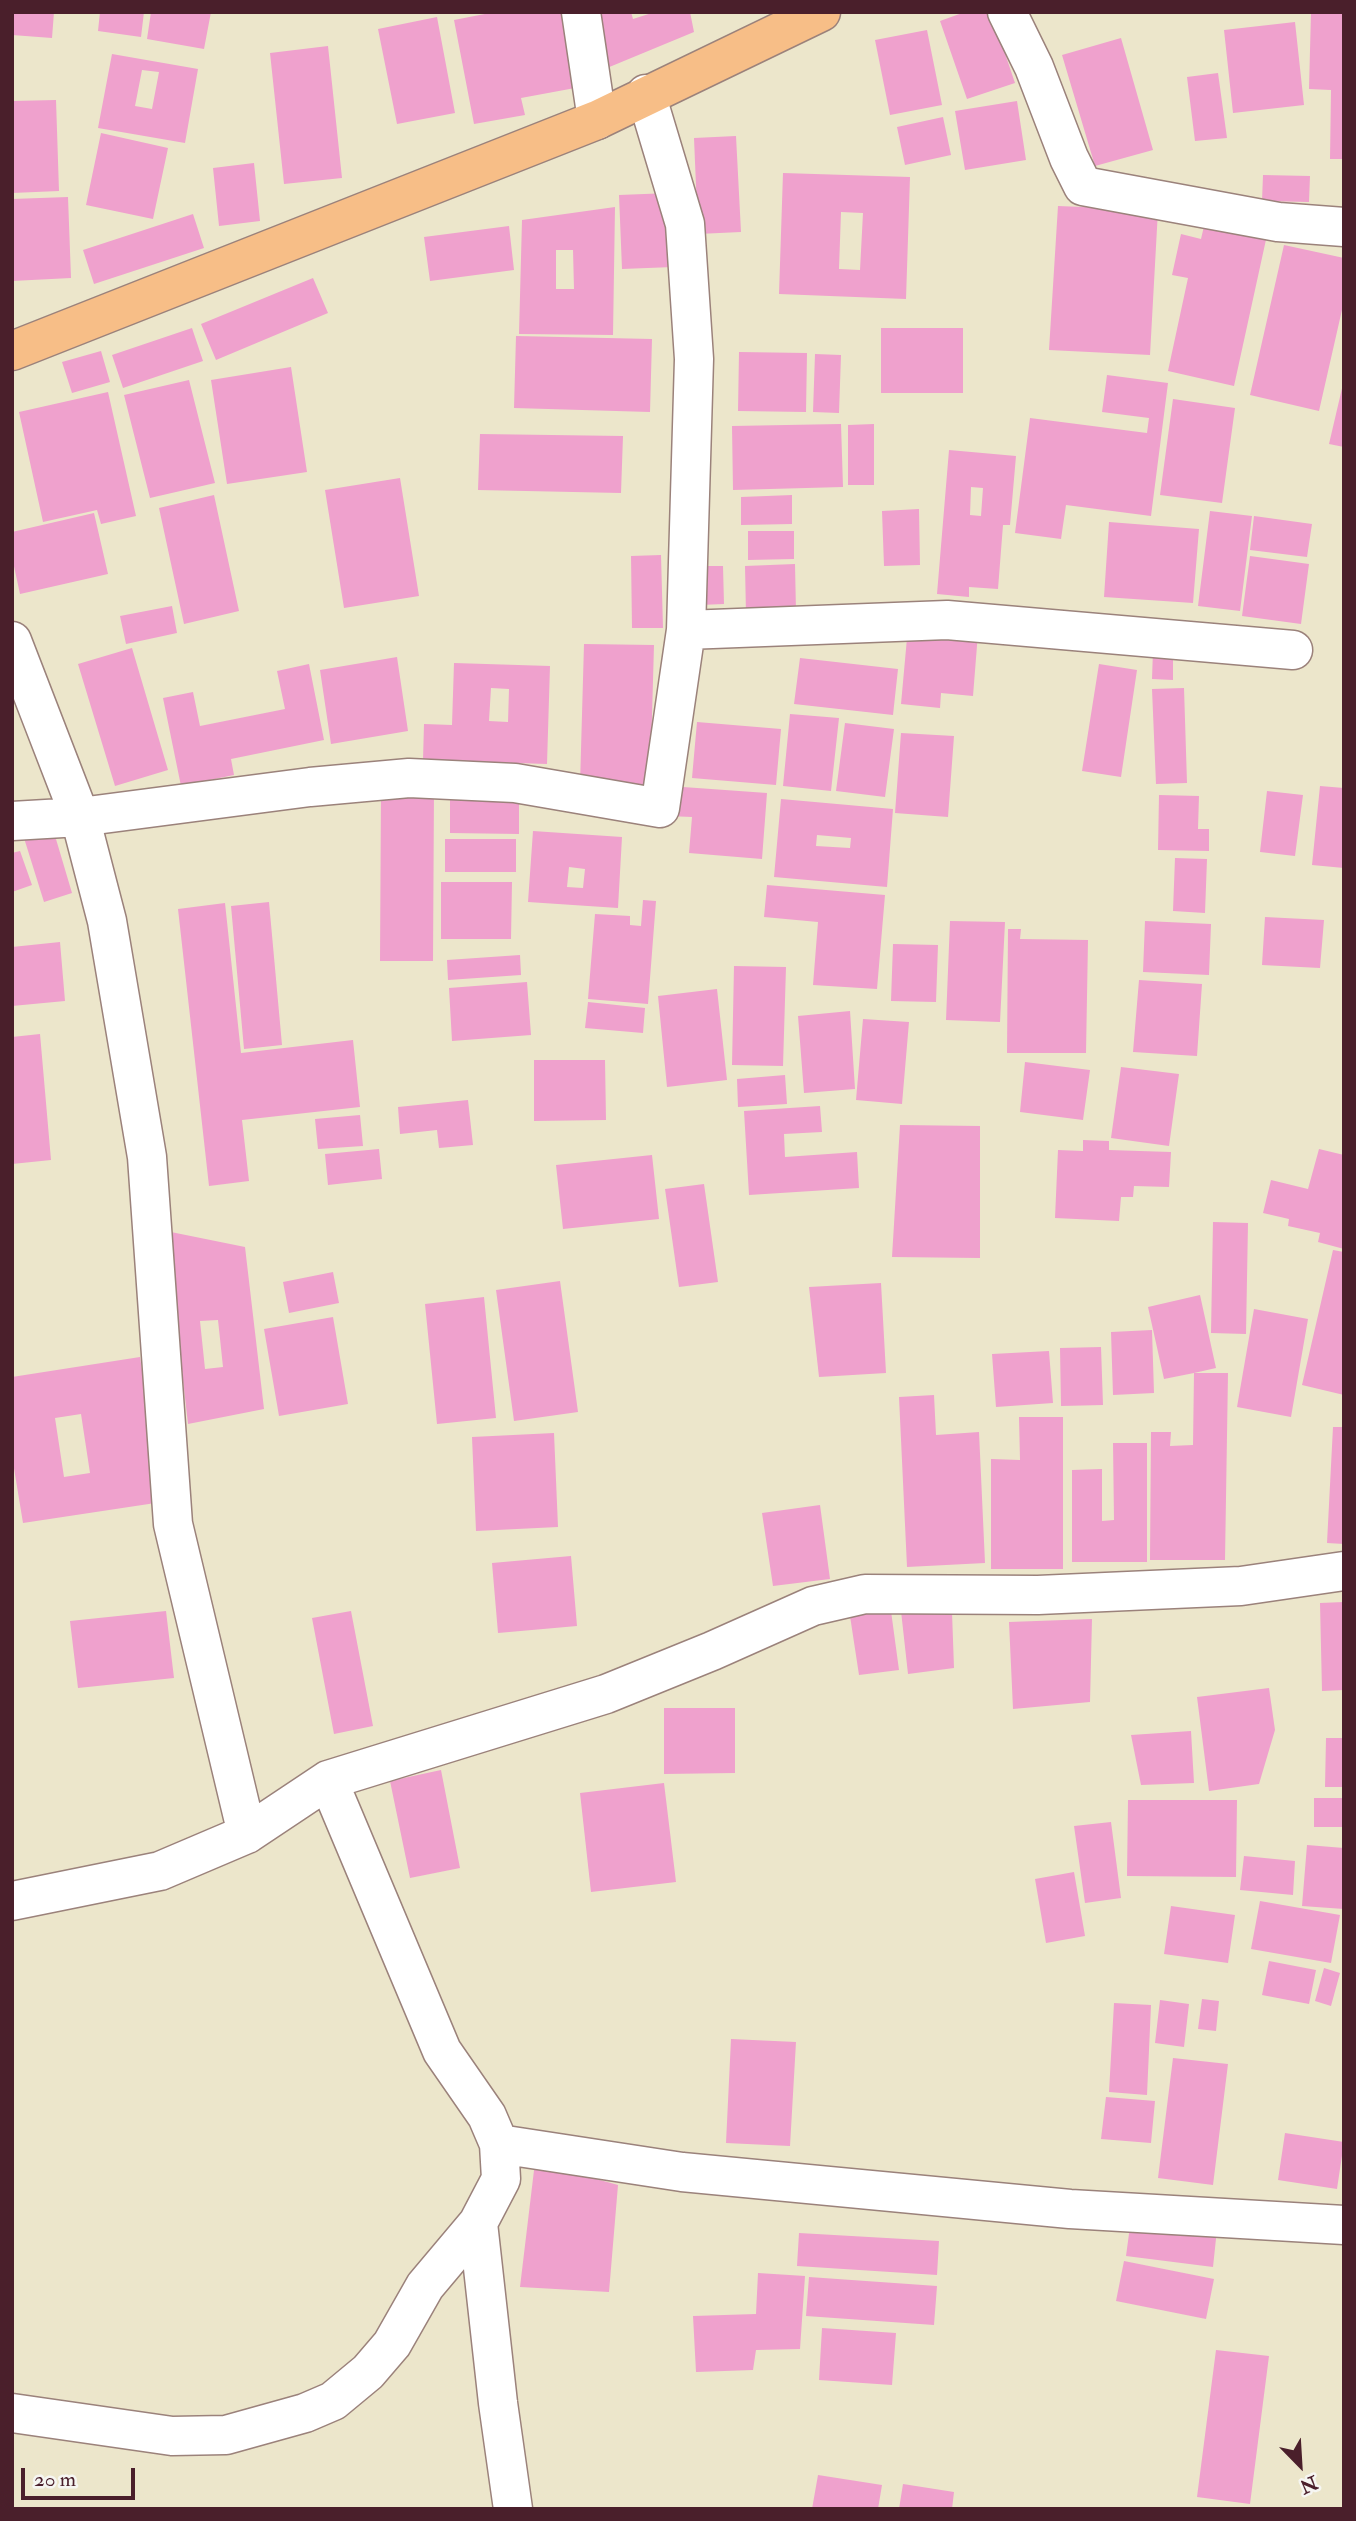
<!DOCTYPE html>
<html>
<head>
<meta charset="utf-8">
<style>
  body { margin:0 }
  #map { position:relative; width:1356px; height:2521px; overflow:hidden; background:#ece6cb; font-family:"IM FELL Double Pica",serif }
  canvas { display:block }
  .frame { position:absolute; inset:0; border:14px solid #4a1f2b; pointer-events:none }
  .north { position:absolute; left:1265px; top:2430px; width:70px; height:70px; -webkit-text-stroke:5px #f6f6f2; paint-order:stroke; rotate:156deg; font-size:19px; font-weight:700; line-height:28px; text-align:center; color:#4a1f2b }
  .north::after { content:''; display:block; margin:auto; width:24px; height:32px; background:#4a1f2b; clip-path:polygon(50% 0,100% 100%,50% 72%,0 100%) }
  .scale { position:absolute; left:21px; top:2468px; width:114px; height:32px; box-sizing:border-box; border:4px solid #4a1f2b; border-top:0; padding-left:9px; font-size:21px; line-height:24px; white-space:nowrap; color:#4a1f2b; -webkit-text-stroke:5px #f6f6f2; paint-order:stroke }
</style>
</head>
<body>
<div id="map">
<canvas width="1356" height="2521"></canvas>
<div class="frame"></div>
<div class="north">N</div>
<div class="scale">20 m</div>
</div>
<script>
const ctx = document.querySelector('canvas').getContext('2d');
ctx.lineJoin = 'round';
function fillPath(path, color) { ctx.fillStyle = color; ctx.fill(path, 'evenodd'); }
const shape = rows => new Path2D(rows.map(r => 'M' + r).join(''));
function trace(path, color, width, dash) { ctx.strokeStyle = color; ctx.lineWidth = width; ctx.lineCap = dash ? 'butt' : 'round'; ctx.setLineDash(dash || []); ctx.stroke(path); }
const building = shape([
  [12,12,54,12,52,38,12,35],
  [100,12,144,12,141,37,98,31],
  [151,12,211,12,204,49,147,39],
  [495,12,561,12,575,88,521,98,525,115,474,124,454,20],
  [594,12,631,12,633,19,655,12,690,12,694,32,607,68],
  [965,12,991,12,1015,83,967,99,940,21],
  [1311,12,1344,12,1344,159,1330,159,1331,90,1309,89],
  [437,17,455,113,397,124,378,29],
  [1295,22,1304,105,1233,113,1224,30],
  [927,30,942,105,890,115,875,40],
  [1121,38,1153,150,1095,166,1062,55],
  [328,46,342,178,284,184,270,53],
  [112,54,198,69,185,143,98,128],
  [142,70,159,72,152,109,135,106],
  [1218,73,1227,138,1195,141,1187,77],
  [56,100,59,191,12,193,12,101],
  [1017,101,1026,160,965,170,955,111],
  [943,117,951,155,905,165,897,127],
  [101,133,168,148,153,219,86,205],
  [736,136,741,232,698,234,694,138],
  [254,163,260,221,219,226,213,168],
  [783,173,910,177,906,299,779,294],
  [841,212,863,213,860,270,839,269],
  [1263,175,1310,176,1309,202,1262,201],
  [670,193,673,267,622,269,619,195],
  [68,197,71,278,12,281,12,199],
  [1058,206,1158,210,1150,355,1049,350],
  [615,207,613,335,519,334,522,220],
  [556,250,573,250,574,289,556,289],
  [193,214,204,248,94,284,83,250],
  [1205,222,1267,235,1234,386,1168,371,1188,278,1172,275,1181,234,1201,239],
  [509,226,514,270,430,281,424,237],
  [1284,245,1344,258,1344,301,1319,411,1250,395],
  [313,278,328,313,216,360,201,324],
  [192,328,203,361,123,388,112,355],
  [881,328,963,328,963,393,881,393],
  [516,336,652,339,650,412,514,408],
  [101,351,110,382,72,393,62,362],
  [739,352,807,353,806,412,738,411],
  [815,354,841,355,839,413,813,412],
  [291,367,307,472,227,484,211,380],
  [1107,375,1168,383,1151,516,1066,505,1061,539,1015,533,1030,418,1147,433,1149,418,1102,412],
  [189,380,215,483,150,498,124,395],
  [1343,384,1344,385,1344,447,1329,444],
  [108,392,136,516,101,524,97,510,43,522,19,412],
  [1173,399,1235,408,1222,503,1160,495],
  [841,424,843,487,733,490,732,426],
  [874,424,874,485,848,485,848,425],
  [480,434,623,436,621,493,478,490],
  [949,450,1016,456,1010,525,1003,525,998,589,969,587,969,597,937,594],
  [971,487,983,488,981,516,970,515],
  [400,478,419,596,344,608,325,490],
  [214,495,239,611,184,624,159,508],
  [792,495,792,524,741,525,741,497],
  [919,509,920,565,884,566,882,511],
  [1210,511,1252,516,1240,611,1198,606],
  [94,513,108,574,20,594,12,557,12,532],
  [1254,516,1312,524,1307,557,1250,550],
  [1109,522,1199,529,1193,603,1104,597],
  [748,531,794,531,794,559,748,560],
  [661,555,663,628,632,628,631,556],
  [1250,556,1309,564,1301,624,1242,616],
  [795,564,796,612,746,614,745,566],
  [700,566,723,566,724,604,700,605],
  [172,606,177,633,126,644,120,616],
  [908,627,978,633,973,696,941,693,940,708,901,704],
  [584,644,654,645,650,787,580,785],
  [132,648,168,770,115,786,78,664],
  [1153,650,1173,651,1173,680,1152,679],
  [397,657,408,731,331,744,320,670],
  [800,658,898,669,893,715,794,704],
  [454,663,550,666,547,764,423,760,424,724,452,725],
  [491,688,509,689,508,722,489,721],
  [309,664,324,740,231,759,234,775,181,786,163,698,193,692,200,726,285,709,277,671],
  [1099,664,1137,670,1121,777,1082,771],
  [1184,688,1187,783,1156,784,1152,689],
  [790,714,839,718,831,791,783,786],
  [697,722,781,729,776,785,692,778],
  [845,723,894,729,885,797,836,791],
  [901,733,954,736,948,817,895,813],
  [669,786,767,793,762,859,689,853,692,817,667,816],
  [1320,786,1344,788,1344,868,1312,865],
  [381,790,434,790,433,961,380,961],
  [1267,791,1303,795,1295,856,1260,852],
  [1159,795,1199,796,1198,829,1209,829,1209,851,1158,850],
  [450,797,519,798,519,834,450,833],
  [781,799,893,809,887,887,774,877],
  [817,835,851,838,850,848,816,846],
  [53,829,72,893,44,902,24,838],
  [533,831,622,837,618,908,528,902],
  [569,867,585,869,583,888,567,887],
  [445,839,516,839,516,872,445,872],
  [20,851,32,885,12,892,12,853],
  [1175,858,1207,859,1205,913,1173,911],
  [441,882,512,882,511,939,441,939],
  [767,885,885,895,877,989,813,985,818,922,764,917],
  [643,900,656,901,648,1004,588,999,595,914,630,916,630,925,641,926],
  [269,902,282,1045,244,1049,231,906],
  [225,903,241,1053,353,1040,360,1107,242,1120,249,1181,209,1186,178,909],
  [1265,917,1324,920,1320,968,1262,965],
  [950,921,1005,922,1000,1022,946,1020],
  [1145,921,1211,924,1209,975,1143,972],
  [1008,929,1021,929,1020,939,1088,940,1086,1053,1007,1053],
  [60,942,65,1001,12,1006,12,947],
  [893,944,938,945,936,1002,891,1001],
  [520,955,521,975,448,980,447,960],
  [734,966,786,967,783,1066,732,1065],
  [1139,980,1202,984,1197,1056,1133,1052],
  [527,982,531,1035,452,1041,449,988],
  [717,989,727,1080,667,1087,658,996],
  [588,1002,645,1008,643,1033,585,1028],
  [850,1011,855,1089,804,1093,798,1016],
  [863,1019,909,1022,902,1104,856,1100],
  [40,1034,51,1160,12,1164,12,1037],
  [534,1060,605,1060,606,1120,534,1121],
  [1025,1062,1090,1070,1083,1120,1020,1112],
  [1121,1067,1179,1074,1169,1146,1111,1138],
  [785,1075,787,1104,738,1107,737,1079],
  [468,1100,473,1145,439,1148,437,1130,400,1134,398,1107],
  [820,1106,822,1132,784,1134,785,1157,857,1152,859,1188,749,1195,744,1111],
  [360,1115,363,1146,318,1149,315,1119],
  [900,1125,980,1126,980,1258,892,1257],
  [1083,1140,1109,1141,1109,1150,1171,1152,1169,1187,1134,1186,1133,1197,1121,1197,1119,1221,1055,1218,1058,1150,1083,1151],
  [379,1149,382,1179,328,1185,325,1154],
  [1319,1149,1344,1155,1344,1249,1318,1242,1320,1233,1288,1226,1289,1219,1263,1213,1271,1180,1308,1189],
  [652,1155,659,1219,563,1229,556,1165],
  [704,1184,718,1282,679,1287,665,1189],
  [1213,1222,1248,1223,1246,1334,1211,1333],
  [166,1231,245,1247,264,1409,188,1424],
  [218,1320,223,1367,205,1369,200,1321],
  [1333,1250,1344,1252,1344,1395,1302,1385],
  [333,1272,339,1303,289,1313,283,1282],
  [560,1281,578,1412,514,1421,496,1290],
  [881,1283,886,1373,819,1377,809,1287],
  [1200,1295,1216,1368,1194,1373,1228,1373,1225,1560,1150,1560,1151,1432,1171,1432,1170,1446,1193,1445,1194,1373,1164,1379,1148,1307],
  [484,1297,496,1418,437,1424,425,1304],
  [1254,1309,1308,1319,1291,1417,1237,1407],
  [333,1317,348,1404,279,1416,264,1329],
  [1152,1330,1154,1393,1113,1395,1111,1332],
  [1101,1347,1103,1405,1061,1406,1060,1348],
  [1049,1351,1053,1403,996,1407,992,1354],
  [140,1357,162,1502,23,1523,12,1456,12,1377],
  [81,1414,90,1473,64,1477,55,1418],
  [934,1395,936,1435,979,1432,985,1563,907,1567,899,1397],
  [1019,1417,1063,1417,1063,1569,991,1569,991,1459,1020,1460],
  [1333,1427,1344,1427,1344,1544,1327,1543],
  [554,1433,558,1527,476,1531,472,1437],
  [1113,1443,1147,1443,1147,1562,1072,1562,1072,1470,1102,1469,1102,1521,1114,1520],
  [820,1505,830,1579,773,1586,762,1513],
  [571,1556,577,1626,498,1633,492,1563],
  [1344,1602,1344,1690,1322,1691,1320,1603],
  [166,1611,174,1678,78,1688,70,1621],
  [351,1611,373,1726,334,1734,312,1618],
  [891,1611,899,1670,859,1675,850,1616],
  [901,1611,952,1612,954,1668,908,1674],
  [1092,1619,1090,1702,1013,1709,1009,1622],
  [1269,1688,1275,1730,1259,1784,1209,1791,1197,1697],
  [664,1708,735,1708,735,1773,664,1774],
  [1191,1731,1194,1783,1141,1785,1131,1735],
  [1326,1738,1344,1738,1344,1787,1325,1787],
  [441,1770,460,1868,410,1878,390,1781],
  [664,1783,676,1882,591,1892,580,1793],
  [1314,1798,1344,1798,1344,1827,1314,1827],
  [1128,1800,1237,1800,1236,1877,1127,1876],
  [1111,1822,1121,1898,1085,1903,1074,1826],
  [1307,1845,1344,1848,1344,1909,1302,1906],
  [1244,1856,1295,1861,1293,1895,1240,1890],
  [1074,1872,1085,1936,1046,1943,1035,1879],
  [1260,1901,1340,1915,1331,1963,1251,1949],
  [1171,1906,1235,1915,1228,1963,1164,1954],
  [1269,1961,1316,1970,1309,2004,1262,1995],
  [1324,1968,1340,1973,1331,2006,1315,2001],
  [1202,1999,1219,2001,1216,2031,1198,2029],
  [1160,2000,1189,2004,1184,2047,1155,2043],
  [1114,2003,1151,2005,1147,2095,1109,2092],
  [731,2039,796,2042,790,2146,726,2143],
  [1173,2058,1228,2064,1213,2185,1158,2178],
  [1106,2097,1155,2101,1151,2143,1101,2139],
  [1285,2133,1344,2142,1337,2189,1278,2180],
  [535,2162,618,2185,609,2292,520,2287],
  [1131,2219,1217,2229,1213,2267,1126,2256],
  [799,2233,939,2241,937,2275,797,2266],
  [1124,2261,1214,2279,1206,2319,1116,2301],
  [758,2273,805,2276,800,2349,756,2350,753,2370,696,2372,693,2316,756,2314],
  [809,2277,937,2286,934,2325,806,2316],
  [822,2328,896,2333,892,2385,819,2380],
  [1216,2350,1269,2356,1250,2504,1197,2497],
  [818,2475,882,2485,878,2509,812,2509],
  [903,2484,954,2492,952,2509,899,2509]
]);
const minor = shape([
  [581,12,597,120],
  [1007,12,1034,67,1069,158,1083,186,1278,222,1344,227],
  [686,630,947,620,1293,650],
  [12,641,80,817,107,921,147,1157,173,1524,247,1834],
  [12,821,80,817,310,787,409,778,515,783,660,808,686,630,694,359,685,224,646,94],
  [328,1780,442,2051,487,2116,499,2144,501,2179,478,2223,498,2403,513,2509],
  [12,1901,160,1871,247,1834,328,1780,606,1694,712,1651,813,1606,865,1594,1038,1595,1241,1586,1344,1571],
  [499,2144,682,2172,1070,2209,1344,2225],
  [12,2413,172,2436,226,2435,305,2413,333,2401,368,2372,392,2344,425,2286,478,2223]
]);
const major = shape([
  [12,351,597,120,821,12]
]);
fillPath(building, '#efa1cd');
trace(minor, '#9b827b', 41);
trace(major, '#9b827b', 41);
trace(minor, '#fff', 38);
trace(major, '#f7be87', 38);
</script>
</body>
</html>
